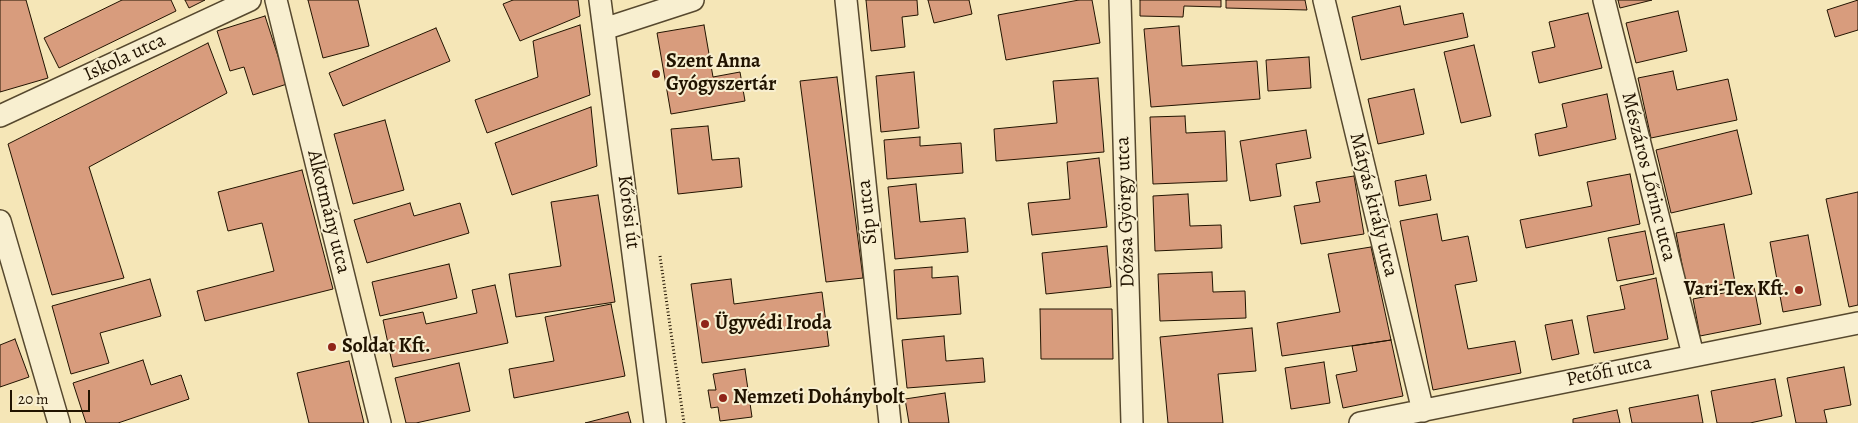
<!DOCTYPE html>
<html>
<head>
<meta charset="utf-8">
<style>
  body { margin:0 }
  #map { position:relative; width:1858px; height:423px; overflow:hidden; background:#f5e6b7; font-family:Alegreya,serif }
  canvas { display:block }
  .scale { position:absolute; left:10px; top:390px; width:80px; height:22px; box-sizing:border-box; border:2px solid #211300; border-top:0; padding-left:6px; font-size:15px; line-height:18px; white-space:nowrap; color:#211300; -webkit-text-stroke:4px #f8efd0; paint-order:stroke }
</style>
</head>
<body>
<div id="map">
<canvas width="1858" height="423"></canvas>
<div class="scale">20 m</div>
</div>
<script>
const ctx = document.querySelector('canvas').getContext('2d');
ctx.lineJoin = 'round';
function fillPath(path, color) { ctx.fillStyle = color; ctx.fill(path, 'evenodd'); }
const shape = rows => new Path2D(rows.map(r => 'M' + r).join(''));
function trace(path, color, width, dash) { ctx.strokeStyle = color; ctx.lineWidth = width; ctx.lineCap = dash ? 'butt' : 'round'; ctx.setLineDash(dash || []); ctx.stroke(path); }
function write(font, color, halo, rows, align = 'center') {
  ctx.font = font + ' Alegreya,serif'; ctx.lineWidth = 4; ctx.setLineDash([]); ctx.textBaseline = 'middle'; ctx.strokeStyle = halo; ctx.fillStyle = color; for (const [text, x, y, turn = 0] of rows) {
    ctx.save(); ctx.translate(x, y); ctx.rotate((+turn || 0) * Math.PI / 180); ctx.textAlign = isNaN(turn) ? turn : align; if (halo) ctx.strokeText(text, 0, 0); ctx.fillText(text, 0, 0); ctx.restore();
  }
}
const building = shape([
  [0,0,26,0,48,78,0,92,0,0],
  [122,0,171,0,176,11,59,68,44,38,122,0],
  [185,0,205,0,189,8,185,0],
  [308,0,358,0,369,46,323,58,308,0],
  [513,0,578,0,580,16,520,41,503,4,513,0],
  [866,0,917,0,918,15,902,17,905,47,871,51,866,0],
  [928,0,969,0,972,14,934,23,928,0],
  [1079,0,1092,0,1100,43,1006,60,998,15,1079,0],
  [1140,0,1221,0,1221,7,1184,6,1183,17,1140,16,1140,0],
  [1226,0,1305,0,1307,10,1226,8,1226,0],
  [1618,0,1652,0,1620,8,1618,0],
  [1858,0,1858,30,1835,37,1827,10,1858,0],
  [1400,6,1404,25,1463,13,1468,37,1361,60,1352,17,1400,6],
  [1678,11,1687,51,1636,63,1626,23,1678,11],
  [1588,13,1602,68,1539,83,1532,52,1555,47,1549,22,1588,13],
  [265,16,287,84,253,95,244,67,230,71,217,31,265,16],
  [580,25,590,95,487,133,475,100,538,77,533,41,580,25],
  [704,25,713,77,740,72,745,101,671,114,657,33,704,25],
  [1179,26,1182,66,1257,61,1260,99,1151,107,1144,29,1179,26],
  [436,28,450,61,343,106,329,73,436,28],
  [208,43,227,93,89,167,124,278,52,295,8,144,208,43],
  [1474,45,1491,116,1461,123,1444,52,1474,45],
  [1309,57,1311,88,1268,91,1266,60,1309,57],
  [1673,71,1677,90,1728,79,1737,120,1651,138,1638,78,1673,71],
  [914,72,919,128,881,132,876,76,914,72],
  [837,77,863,278,826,282,800,81,837,77],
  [1098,78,1104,152,996,161,994,129,1057,123,1053,81,1098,78],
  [1414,89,1424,134,1378,144,1368,99,1414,89],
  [1607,94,1616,139,1539,156,1535,134,1567,127,1562,104,1607,94],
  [591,107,597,166,512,195,495,143,591,107],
  [1185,116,1186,133,1225,131,1227,181,1153,184,1150,117,1185,116],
  [385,120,404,190,353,204,334,134,385,120],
  [708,126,712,160,739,158,742,187,678,194,671,129,708,126],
  [1306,130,1311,158,1276,164,1281,196,1250,201,1240,141,1306,130],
  [1737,130,1752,194,1671,213,1656,150,1737,130],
  [920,137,920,146,961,143,963,173,887,179,884,140,920,137],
  [1099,158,1107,227,1032,235,1028,203,1070,199,1067,162,1099,158],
  [302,170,333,289,205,321,197,291,274,271,262,223,228,231,218,192,302,170],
  [1630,174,1640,224,1526,248,1520,220,1592,206,1587,182,1630,174],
  [1426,175,1431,200,1399,206,1395,181,1426,175],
  [1354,176,1364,234,1301,244,1294,206,1320,202,1316,182,1354,176],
  [916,184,920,222,965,218,968,252,895,259,888,187,916,184],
  [1858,192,1858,305,1849,307,1826,199,1858,192],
  [1188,194,1190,226,1221,225,1222,248,1155,251,1153,196,1188,194],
  [598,195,615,302,516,317,509,274,561,266,551,202,598,195],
  [410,203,414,216,460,203,469,233,367,263,354,220,410,203],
  [1437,214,1442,241,1468,236,1477,281,1455,285,1468,349,1515,341,1521,373,1433,390,1400,221,1437,214],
  [1724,224,1735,282,1687,291,1676,233,1724,224],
  [1645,231,1654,274,1617,281,1608,238,1645,231],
  [1808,235,1821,305,1783,312,1770,242,1808,235],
  [1107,246,1111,287,1046,294,1042,253,1107,246],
  [1371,247,1391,340,1282,356,1277,323,1340,312,1328,254,1371,247],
  [449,264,457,298,380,316,372,282,449,264],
  [932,267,932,278,958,276,961,314,897,319,894,270,932,267],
  [1212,272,1213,292,1245,291,1246,318,1160,321,1158,274,1212,272],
  [1656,278,1668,339,1594,353,1587,316,1625,309,1620,286,1656,278],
  [150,279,161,316,100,333,109,363,71,374,52,306,150,279],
  [731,279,734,304,822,292,829,346,702,363,691,284,731,279],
  [495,285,508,343,393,367,383,320,423,312,426,324,477,313,472,290,495,285],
  [1754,287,1761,324,1700,336,1693,299,1754,287],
  [611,304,625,376,514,398,509,369,554,361,545,317,611,304],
  [1040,309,1112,309,1113,359,1041,359,1040,309],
  [1572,320,1579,354,1552,360,1545,325,1572,320],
  [1252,328,1256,371,1218,374,1223,423,1168,423,1160,337,1252,328],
  [944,336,946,361,983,358,985,382,907,388,902,340,944,336],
  [15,339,29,377,0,387,0,345,15,339],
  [1391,340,1403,396,1343,408,1336,375,1357,371,1352,346,1391,340],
  [143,360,151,385,181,375,189,399,118,423,86,423,73,383,143,360],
  [349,361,364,423,309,423,297,373,349,361],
  [1324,362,1330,403,1291,409,1285,368,1324,362],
  [459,363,470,411,416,423,406,423,395,378,459,363],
  [1844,367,1851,405,1824,410,1827,423,1796,423,1787,378,1844,367],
  [745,369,752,417,720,421,718,407,711,408,708,390,716,390,713,374,745,369],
  [1775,379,1782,416,1750,423,1717,423,1711,391,1775,379],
  [945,393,949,423,909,423,905,399,945,393],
  [1698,395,1703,423,1632,423,1629,408,1698,395],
  [1617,410,1620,423,1573,423,1573,419,1617,410],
  [628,412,631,423,585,423,628,412]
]);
const path = shape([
  [660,256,684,423]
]);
const minor = shape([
  [276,0,380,423],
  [600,0,655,423],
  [846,0,890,423],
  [1120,0,1132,423],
  [1324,0,1423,411],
  [1604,0,1693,355],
  [604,29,693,0],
  [0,116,250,0],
  [0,221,59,423],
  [1360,423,1858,323]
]);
const markers = [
  [656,74,5,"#8f2418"],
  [1799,290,5,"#8f2418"],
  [705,324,5,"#8f2418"],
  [332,347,5,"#8f2418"],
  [723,398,5,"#8f2418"]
];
const streetNames = [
  ["Iskola utca",125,58,-25],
  ["Mészáros Lőrinc utca",1648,177,76],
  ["Mátyás király utca",1373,205,76],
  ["Alkotmány utca",328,212,76],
  ["Kőrösi út",628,212,83],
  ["Síp utca",868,212,-96],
  ["Dózsa György utca",1126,212,-92],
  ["Petőfi utca",1609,372,-12]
];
const poiNames = [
  ["Szent Anna",666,62],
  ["Gyógyszertár",666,85],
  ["Vari-Tex Kft.",1789,290,"right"],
  ["Ügyvédi Iroda",715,324],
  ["Soldat Kft.",342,347],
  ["Nemzeti Dohánybolt",733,398]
];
fillPath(building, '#d89c7d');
trace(building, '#211300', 1);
trace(minor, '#56482e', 24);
trace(path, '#211300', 3, [1, 2.5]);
trace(minor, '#f8efd0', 21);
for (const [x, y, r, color] of markers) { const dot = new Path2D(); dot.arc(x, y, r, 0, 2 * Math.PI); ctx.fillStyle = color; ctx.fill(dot); trace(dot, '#f8efd0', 2); }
write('20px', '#211300', '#f8efd0', streetNames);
write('bold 20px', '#211300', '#f8efd0', poiNames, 'left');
</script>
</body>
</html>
